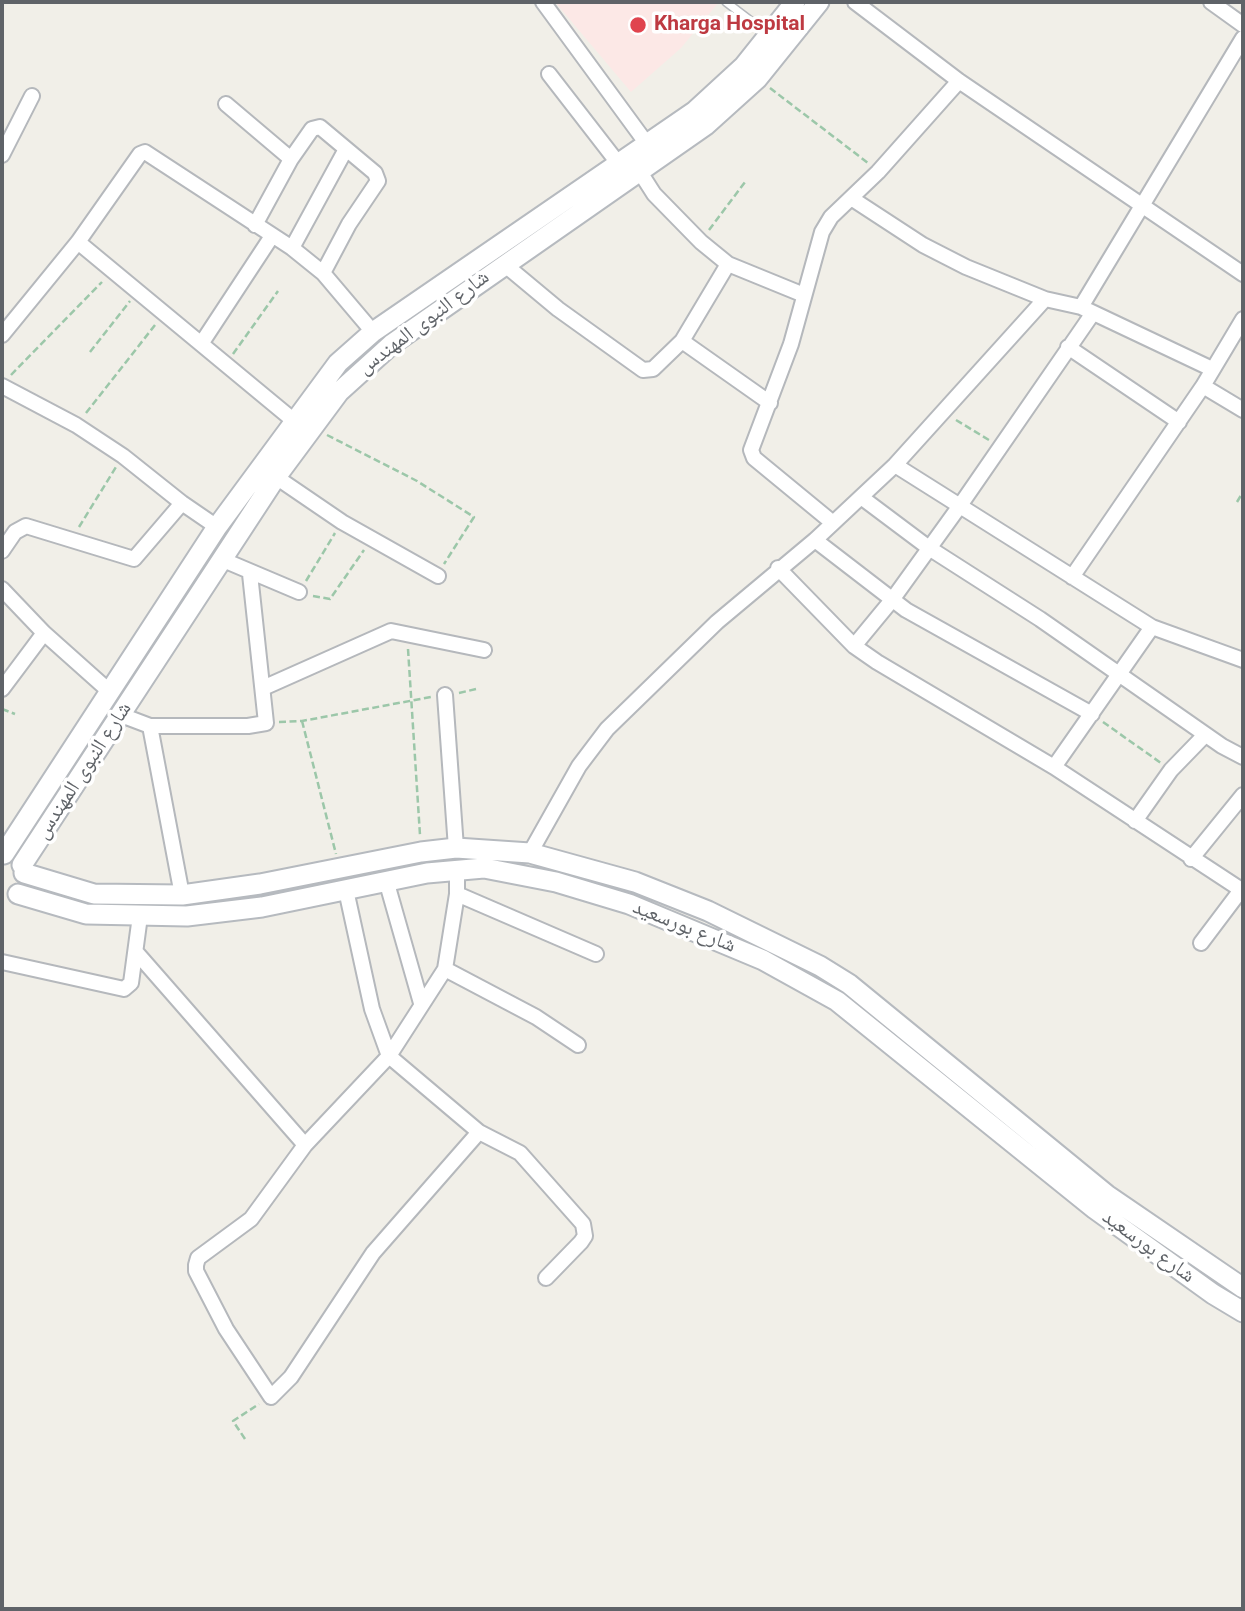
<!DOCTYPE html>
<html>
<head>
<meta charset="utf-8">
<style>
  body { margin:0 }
  #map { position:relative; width:1245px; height:1611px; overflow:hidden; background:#f1efe8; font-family:Roboto,sans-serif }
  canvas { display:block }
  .frame { position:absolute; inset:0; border:4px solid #5f6368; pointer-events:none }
</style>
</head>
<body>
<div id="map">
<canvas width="1245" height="1611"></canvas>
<div class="frame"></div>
</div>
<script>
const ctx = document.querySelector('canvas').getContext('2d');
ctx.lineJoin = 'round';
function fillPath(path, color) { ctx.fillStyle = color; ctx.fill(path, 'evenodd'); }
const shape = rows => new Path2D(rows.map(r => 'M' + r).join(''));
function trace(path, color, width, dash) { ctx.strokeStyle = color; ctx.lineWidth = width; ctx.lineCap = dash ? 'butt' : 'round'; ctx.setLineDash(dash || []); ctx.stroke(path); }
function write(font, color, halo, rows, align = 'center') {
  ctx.font = font + ' Roboto,"Noto Naskh Arabic",sans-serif'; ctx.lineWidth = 7; ctx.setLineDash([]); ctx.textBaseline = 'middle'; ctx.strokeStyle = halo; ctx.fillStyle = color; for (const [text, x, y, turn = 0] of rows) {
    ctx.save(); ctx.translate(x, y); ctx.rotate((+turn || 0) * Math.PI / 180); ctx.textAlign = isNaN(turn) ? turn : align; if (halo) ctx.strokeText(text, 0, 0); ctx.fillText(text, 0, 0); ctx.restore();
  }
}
const medical = shape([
  [555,2,719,2,681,48,631,92]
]);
const path = shape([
  [770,88,868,163],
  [709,230,745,182],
  [90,352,130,301],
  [233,354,278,291],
  [11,375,102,282],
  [86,413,155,325],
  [956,420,989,440],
  [327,435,417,481,474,517,444,564],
  [1237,502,1243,492],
  [79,527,116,467],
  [306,581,335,533],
  [313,596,330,599,364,550],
  [408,649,420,835],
  [459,693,476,689],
  [2,709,15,714],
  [302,721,336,854],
  [279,722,302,721,431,697],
  [1103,722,1161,763],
  [245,1439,233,1421,259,1404]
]);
const lane = shape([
  [726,2,768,34]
]);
const street = shape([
  [543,2,647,144],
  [855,2,959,81,1243,274],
  [1211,2,1243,25],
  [549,74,618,163],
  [226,104,291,159],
  [2,155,32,96],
  [640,172,654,194,701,242,728,264,804,295],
  [851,198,923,245,966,267,1045,299,1081,307],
  [255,225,291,159,312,129,320,127,375,173,378,181,349,224,323,273],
  [78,242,293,420],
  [292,248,346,149],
  [504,264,558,309,643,370,653,369,682,341],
  [728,264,682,341,770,403],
  [1243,319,1203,386,1243,410],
  [2,335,78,242,140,154,145,152,292,248,323,273,373,332],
  [201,344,272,236],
  [1068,347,1179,422],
  [1212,369,1081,307,1243,38],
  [2,386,76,425,123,456,182,503,217,527],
  [895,465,1152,627,1243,660],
  [276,477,342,522,438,576],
  [861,497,929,548,1040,619,1222,746,1243,757],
  [833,523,754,458,751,450,791,344,822,232,831,217,878,172,959,81],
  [815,540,906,610,1092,714],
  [2,551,15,532,26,526,134,559,182,503],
  [221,559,299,592],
  [778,568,854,646,877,662,1054,767,1243,891],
  [1072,577,1203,386],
  [2,589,44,633,109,691],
  [854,646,892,600,959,507,1093,313],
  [263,688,391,631,484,650],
  [2,689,44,633],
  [445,695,456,848],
  [121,715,150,726,248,726,266,723,250,574],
  [150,726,182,895],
  [1054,767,1152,627],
  [1135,821,1171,770,1205,735],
  [530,853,579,766,607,729,717,622,815,540,895,465,1045,299],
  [1191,859,1243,795],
  [457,868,457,894,445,969,389,1056,305,1145,251,1219,198,1258,196,1265,196,1271,226,1329,271,1397,291,1377,373,1253,479,1132],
  [386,880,421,1003],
  [346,890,372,1009,389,1056,479,1132,520,1153,583,1224,585,1236,581,1242,546,1278],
  [457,894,596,954],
  [1201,943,1241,890],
  [136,952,305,1145],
  [2,962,124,989,131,983,140,916],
  [445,969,536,1017,578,1045]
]);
const secondary = shape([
  [4,854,217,527,338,363,373,332,695,111,744,66,795,2],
  [22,865,276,477,339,392,392,344,706,125,757,79,819,2],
  [24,873,94,894,182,895,260,884,421,852,456,848,530,853,635,882,708,911,820,966,849,984,1107,1195,1243,1288],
  [18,894,86,914,187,916,262,907,427,873,484,868,556,882,629,904,763,960,837,1001,1095,1209,1213,1294,1243,1312]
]);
const markers = [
  [638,25,9,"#e0444e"]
];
const healthNames = [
  ["Kharga Hospital",654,25]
];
const streetNames = [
  ["شارع النبوى المهندس",424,323,-37],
  ["شارع النبوى المهندس",84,771,-57],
  ["شارع بورسعيد",684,927,22],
  ["شارع بورسعيد",1148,1247,36]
];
fillPath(medical, '#fce8e6');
trace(lane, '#b5b8bc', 10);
trace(street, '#b5b8bc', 18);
trace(secondary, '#b6babf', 23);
trace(path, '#9cc7a9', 2.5, [7, 3.5]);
trace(lane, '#fff', 7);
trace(street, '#fff', 14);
trace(secondary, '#fff', 19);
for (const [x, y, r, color] of markers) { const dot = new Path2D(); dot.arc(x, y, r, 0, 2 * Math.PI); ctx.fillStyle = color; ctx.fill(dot); trace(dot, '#fff', 2.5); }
write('bold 21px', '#be3a42', '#fff', healthNames, 'left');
write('21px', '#5f6368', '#fff', streetNames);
</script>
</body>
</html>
